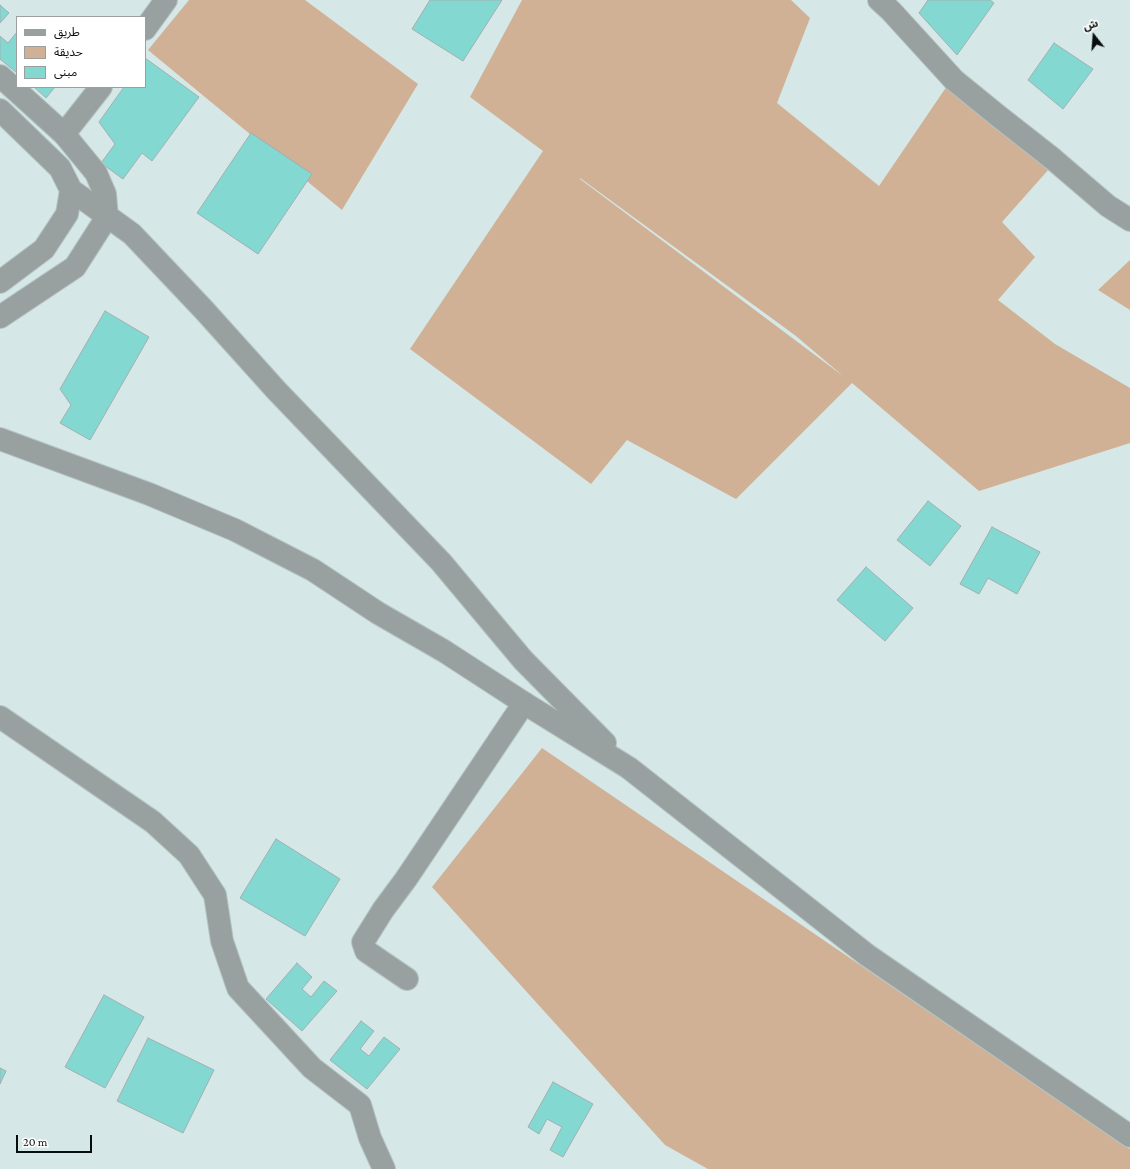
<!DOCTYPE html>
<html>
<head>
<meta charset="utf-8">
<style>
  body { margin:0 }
  #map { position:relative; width:1130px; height:1169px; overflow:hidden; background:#d5e7e6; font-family:"Crimson Pro","Noto Sans Arabic",serif }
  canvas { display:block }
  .legend { position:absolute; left:16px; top:16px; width:130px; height:72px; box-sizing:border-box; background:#fff; border:1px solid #9c9f9e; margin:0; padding:5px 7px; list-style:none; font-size:12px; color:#080e0d }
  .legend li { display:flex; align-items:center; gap:8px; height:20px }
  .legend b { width:20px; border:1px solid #9c9f9e }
  .north { position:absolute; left:1074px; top:16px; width:40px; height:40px; -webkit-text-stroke:3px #fff; paint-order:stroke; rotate:343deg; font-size:11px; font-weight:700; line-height:16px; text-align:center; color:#080e0d }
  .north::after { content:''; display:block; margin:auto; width:14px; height:18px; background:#080e0d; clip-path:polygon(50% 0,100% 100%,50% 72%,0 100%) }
  .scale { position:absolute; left:16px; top:1135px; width:76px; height:18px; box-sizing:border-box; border:2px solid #080e0d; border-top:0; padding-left:5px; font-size:12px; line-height:14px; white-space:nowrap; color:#080e0d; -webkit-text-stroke:3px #fff; paint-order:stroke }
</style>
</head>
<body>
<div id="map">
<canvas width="1130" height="1169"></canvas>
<ul class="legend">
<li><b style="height:5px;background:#99a1a0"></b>طريق</li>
<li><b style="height:11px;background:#d0b195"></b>حديقة</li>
<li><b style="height:11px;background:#84d8d2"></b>مبنى</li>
</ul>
<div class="north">ش</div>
<div class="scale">20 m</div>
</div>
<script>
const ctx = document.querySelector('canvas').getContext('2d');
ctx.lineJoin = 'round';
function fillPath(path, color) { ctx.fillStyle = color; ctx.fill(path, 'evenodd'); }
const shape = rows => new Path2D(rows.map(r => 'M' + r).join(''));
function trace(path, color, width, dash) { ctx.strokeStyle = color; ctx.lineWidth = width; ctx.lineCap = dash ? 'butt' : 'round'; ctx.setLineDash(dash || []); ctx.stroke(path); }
const green = shape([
  [189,0,305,0,418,84,342,210,148,50],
  [522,0,791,0,810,18,777,103,879,186,947,86,1049,169,1002,222,1035,257,998,300,1055,344,1130,388,1130,443,979,491,852,383,736,499,627,440,591,484,410,349,543,151,470,97],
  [580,178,796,336,843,376,580,179],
  [1130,260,1130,310,1098,290],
  [542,748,1130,1149,1130,1169,708,1169,665,1145,432,887]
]);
const building = shape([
  [430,0,502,0,463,61,412,29,430,0],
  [928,0,990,0,994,3,957,55,919,13,928,0],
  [0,5,9,13,0,23,0,5],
  [17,32,17,73,0,59,0,36,8,43,17,32],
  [1054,43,1093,69,1063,109,1028,80,1054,43],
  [145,58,199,97,152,161,142,153,123,179,101,163,115,144,99,122,124,87,145,87,145,58],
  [34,87,55,87,46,98,34,87],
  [251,133,312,174,258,254,197,213,251,133],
  [105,311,149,337,90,440,60,423,71,405,60,389,105,311],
  [928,501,961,526,930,566,897,540,928,501],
  [992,527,1040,552,1017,594,988,578,979,594,960,584,992,527],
  [866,567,913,608,885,641,837,600,866,567],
  [276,839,340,879,305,936,240,898,276,839],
  [297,963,312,977,302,989,311,997,324,981,337,991,302,1031,266,999,297,963],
  [104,995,144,1017,105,1088,65,1067,104,995],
  [361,1021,374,1031,360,1049,369,1056,384,1037,400,1049,367,1089,330,1060,361,1021],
  [148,1038,214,1070,183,1133,117,1101,148,1038],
  [0,1068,6,1071,0,1084,0,1068],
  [553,1082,593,1104,563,1157,550,1150,562,1127,547,1119,539,1134,528,1127,553,1082]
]);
const minor = shape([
  [879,0,891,11,954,80,997,115,1053,159,1108,206,1130,220],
  [145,29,166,0],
  [64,134,101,87],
  [0,717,153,822,189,855,215,895,222,941,238,988,312,1068,360,1105,370,1138,384,1169],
  [407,979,366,951,363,942,383,910,406,879,524,703]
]);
const tertiary = shape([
  [0,76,64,134,96,173,105,194,107,217,75,267,0,317],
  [0,110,60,168,71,190,67,214,44,249,0,282],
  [71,190,132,234,204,310,276,390,441,562,523,660,605,743],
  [0,439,149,494,235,530,313,570,378,613,444,651,524,703,629,768,867,955,1130,1136]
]);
fillPath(green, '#d0b195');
fillPath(building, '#84d8d2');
trace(building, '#9fb0af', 1);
trace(minor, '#b4c4c3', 24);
trace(tertiary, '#b4c4c3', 24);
trace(minor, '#99a1a0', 22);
trace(tertiary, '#99a1a0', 22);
</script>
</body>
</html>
